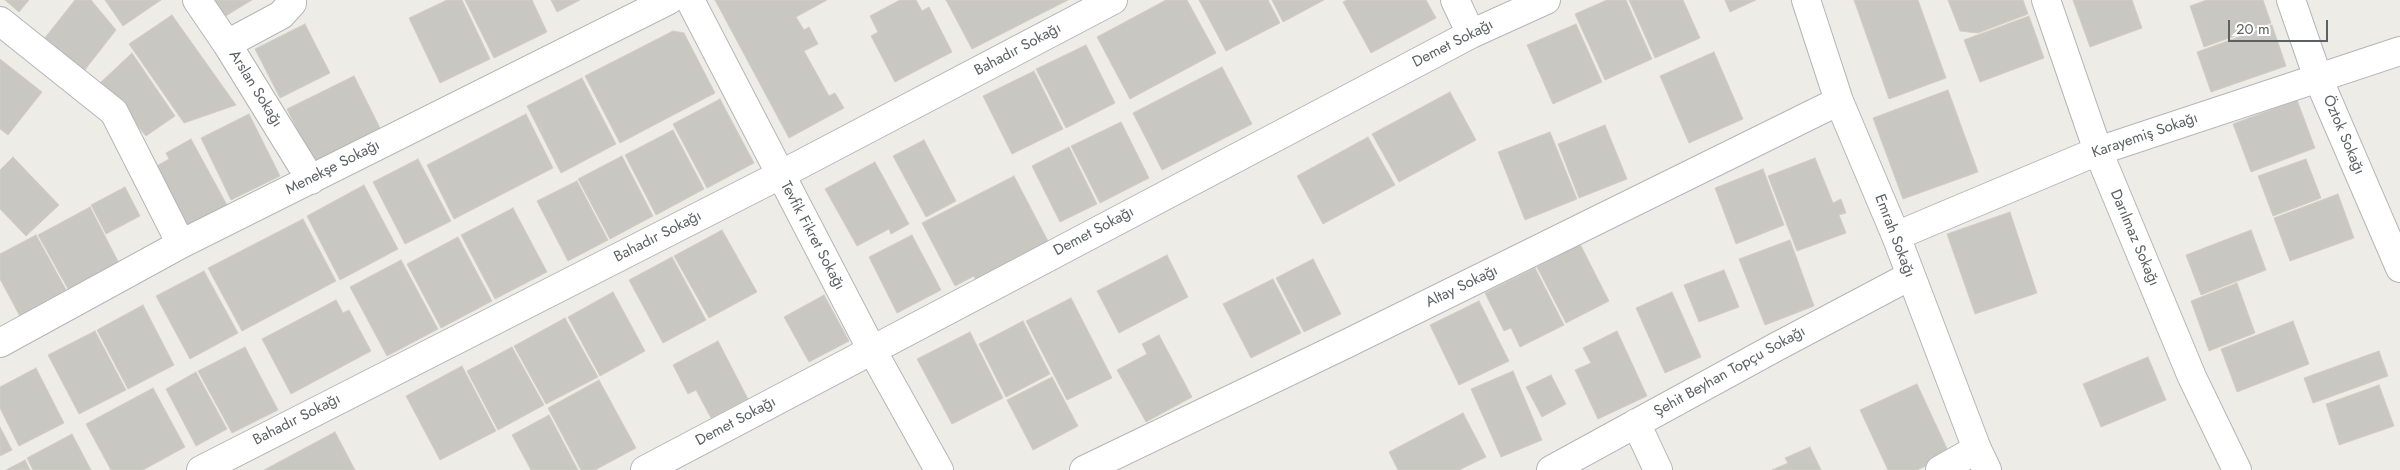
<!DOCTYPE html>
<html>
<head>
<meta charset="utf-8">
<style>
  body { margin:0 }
  #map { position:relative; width:2400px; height:470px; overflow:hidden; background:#eeece6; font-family:Jost,sans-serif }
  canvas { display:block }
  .scale { position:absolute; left:2228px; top:20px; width:100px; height:22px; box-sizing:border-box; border:2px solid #5d6164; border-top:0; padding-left:6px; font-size:15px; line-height:18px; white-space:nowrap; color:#5d6164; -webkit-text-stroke:4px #fff; paint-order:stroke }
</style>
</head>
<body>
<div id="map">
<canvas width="2400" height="470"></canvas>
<div class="scale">20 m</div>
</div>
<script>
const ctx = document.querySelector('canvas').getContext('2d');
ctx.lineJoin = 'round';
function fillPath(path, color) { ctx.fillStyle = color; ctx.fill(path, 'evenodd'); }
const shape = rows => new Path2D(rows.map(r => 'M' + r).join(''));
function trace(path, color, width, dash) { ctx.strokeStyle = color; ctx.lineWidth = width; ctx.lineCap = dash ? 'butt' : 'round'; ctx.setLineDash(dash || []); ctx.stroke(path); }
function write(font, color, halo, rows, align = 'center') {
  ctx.font = font + ' Jost,sans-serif'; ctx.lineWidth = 4; ctx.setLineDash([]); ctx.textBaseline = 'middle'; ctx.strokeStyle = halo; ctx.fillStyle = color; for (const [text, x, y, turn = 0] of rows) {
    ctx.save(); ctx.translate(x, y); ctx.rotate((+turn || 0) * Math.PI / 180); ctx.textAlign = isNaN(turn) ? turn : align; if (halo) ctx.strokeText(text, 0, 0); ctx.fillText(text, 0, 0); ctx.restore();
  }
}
const building = shape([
  [5,0,29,0,19,12,5,0],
  [75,0,91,0,116,30,84,71,44,39,75,0],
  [105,0,161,0,123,26,105,0],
  [214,0,252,0,224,17,214,0],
  [447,0,462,0,490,59,440,83,409,18,447,0],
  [465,0,532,0,547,32,494,58,465,0],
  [551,0,580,0,557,12,551,0],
  [715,0,827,0,796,17,804,30,809,27,818,44,804,51,829,96,835,93,844,108,789,138,715,0],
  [900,0,916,0,922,11,929,7,952,52,895,82,871,36,878,32,870,16,900,0],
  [946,0,1068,0,972,49,946,0],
  [1166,0,1187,0,1216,53,1130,99,1097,37,1166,0],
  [1199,0,1268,0,1280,23,1226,51,1199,0],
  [1272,0,1324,0,1283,22,1272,0],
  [1347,0,1426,0,1436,18,1371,53,1343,2,1347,0],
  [1607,0,1626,0,1652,59,1605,80,1575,14,1607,0],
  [1629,0,1683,0,1700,38,1655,58,1629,0],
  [1725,0,1756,0,1730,12,1725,0],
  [1854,0,1918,0,1946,78,1889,99,1854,0],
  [1948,0,2023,0,2028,14,1978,33,1960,31,1948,0],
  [2073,0,2132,0,2142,28,2090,47,2073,0],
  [2207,0,2263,0,2271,23,2204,47,2190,6,2207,0],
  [172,15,236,105,184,123,129,44,172,15],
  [2029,16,2044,58,1980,82,1964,40,2029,16],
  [305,24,330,73,280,98,255,49,305,24],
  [1576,24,1602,82,1553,104,1527,45,1576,24],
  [2272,25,2286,66,2211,92,2197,52,2272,25],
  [673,31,684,33,715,93,620,143,585,76,673,31],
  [1086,45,1115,103,1066,128,1036,69,1086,45],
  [1714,52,1743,119,1689,143,1660,76,1714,52],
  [132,53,175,116,146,136,100,83,132,53],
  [0,59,42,92,8,135,0,129,0,59],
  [1222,67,1252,124,1162,170,1133,113,1222,67],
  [1034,71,1063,129,1012,154,983,96,1034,71],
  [354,76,382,132,315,165,287,109,354,76],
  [582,78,616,144,561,173,527,106,582,78],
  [1948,90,1978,172,1903,199,1873,118,1948,90],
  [1450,92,1476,140,1399,182,1372,134,1450,92],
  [720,99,754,163,707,188,673,124,720,99],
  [2297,100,2315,148,2251,172,2233,124,2297,100],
  [249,114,280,176,231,200,201,138,249,114],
  [526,114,553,168,454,219,427,165,526,114],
  [1121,122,1149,178,1100,203,1071,146,1121,122],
  [1605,125,1627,179,1579,198,1558,144,1605,125],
  [673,130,704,189,656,215,625,155,673,130],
  [1550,132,1577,199,1525,220,1498,152,1550,132],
  [1368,137,1395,185,1323,224,1297,176,1368,137],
  [191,139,227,205,187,226,155,167,169,159,166,153,191,139],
  [924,140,956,201,926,217,893,156,924,140],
  [1069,147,1097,204,1060,222,1032,166,1069,147],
  [622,156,653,216,610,239,578,179,622,156],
  [13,157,59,205,26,236,0,209,0,170,13,157],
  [1815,158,1833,203,1841,199,1846,213,1839,215,1846,233,1797,251,1768,176,1815,158],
  [418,159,451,221,405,244,373,182,418,159],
  [2306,159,2321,198,2273,216,2258,176,2306,159],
  [875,162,909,224,891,234,889,229,857,246,825,189,875,162],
  [1763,169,1784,225,1736,244,1715,188,1763,169],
  [1014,176,1049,243,976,281,974,276,955,286,922,223,1014,176],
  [577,181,608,240,568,261,537,201,577,181],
  [364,185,398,249,340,280,307,216,364,185],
  [125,187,140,216,106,234,91,205,125,187],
  [2338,194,2354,238,2290,261,2274,218,2338,194],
  [90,207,122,269,72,296,38,235,90,207],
  [513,208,547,272,495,299,461,235,513,208],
  [2010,212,2037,293,1975,314,1947,234,2010,212],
  [303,219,336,281,242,331,208,268,303,219],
  [722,230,757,292,709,318,674,256,722,230],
  [2251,230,2266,270,2201,295,2186,255,2251,230],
  [36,235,70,297,23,322,0,279,0,254,36,235],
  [912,235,941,290,897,313,869,257,912,235],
  [458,237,492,301,441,328,407,264,458,237],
  [1790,240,1814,306,1765,325,1739,259,1790,240],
  [1580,244,1609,301,1566,323,1537,267,1580,244],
  [1167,255,1188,297,1119,333,1097,291,1167,255],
  [672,257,706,320,663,343,629,280,672,257],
  [1313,259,1341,314,1304,332,1276,278,1313,259],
  [401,260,438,329,387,356,350,287,401,260],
  [1535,268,1564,325,1520,347,1511,328,1504,331,1485,293,1535,268],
  [1724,270,1739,307,1699,322,1684,285,1724,270],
  [204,271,238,333,190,359,156,296,204,271],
  [1273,279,1301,333,1251,358,1223,304,1273,279],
  [2237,283,2255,333,2209,351,2191,301,2237,283],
  [613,292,645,351,600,376,568,317,613,292],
  [1672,292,1701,357,1665,373,1636,308,1672,292],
  [824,295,849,341,809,362,784,317,824,295],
  [1071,298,1112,378,1067,400,1026,321,1071,298],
  [336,300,343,313,349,310,371,351,291,394,262,339,336,300],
  [1479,301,1509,361,1459,385,1430,325,1479,301],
  [143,305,174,365,128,389,97,330,143,305],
  [565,318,598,377,546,404,514,346,565,318],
  [1023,321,1050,374,1006,397,979,344,1023,321],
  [2293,321,2309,364,2237,392,2221,349,2293,321],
  [95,331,126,390,79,414,48,355,95,331],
  [1617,331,1647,396,1598,419,1575,370,1591,363,1583,348,1617,331],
  [970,332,1003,398,952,424,917,359,970,332],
  [1159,335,1192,397,1146,422,1117,370,1147,354,1142,344,1159,335],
  [718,341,748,399,711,418,696,390,688,394,673,365,718,341],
  [245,347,278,410,232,433,198,371,245,347],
  [512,347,544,405,498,430,467,371,512,347],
  [2379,351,2388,376,2313,403,2304,378,2379,351],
  [2148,357,2166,400,2101,427,2083,384,2148,357],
  [462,366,496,431,440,460,406,396,462,366],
  [36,368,64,423,19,446,0,408,0,387,36,368],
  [1513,371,1542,440,1501,457,1471,389,1513,371],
  [196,372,227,429,196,446,166,389,196,372],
  [1551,375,1566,404,1542,417,1526,387,1551,375],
  [1052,377,1078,426,1033,450,1007,400,1052,377],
  [599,380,636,448,595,470,581,470,548,408,599,380],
  [1917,384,1950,455,1917,470,1888,470,1860,410,1917,384],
  [2379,385,2394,426,2339,445,2326,404,2379,385],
  [153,388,185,447,143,470,111,470,86,424,153,388],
  [1463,413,1486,457,1459,470,1398,470,1389,452,1463,413],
  [549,415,578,470,531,470,512,435,549,415],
  [0,427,12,450,0,456,0,427],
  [335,432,355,470,264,470,335,432],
  [72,434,91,470,33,470,27,458,72,434],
  [1810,447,1821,470,1772,470,1788,463,1785,458,1810,447],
  [25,460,30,470,6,470,25,460]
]);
const street = shape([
  [197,0,227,44,311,180],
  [690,0,872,350,939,470],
  [1455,0,1471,34],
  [1806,0,1839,101,1896,236,1977,449,1987,470],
  [2046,0,2098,151,2192,377,2237,470],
  [2291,0,2318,78,2400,268],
  [0,21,114,112,181,244],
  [227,44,281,15,292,3,292,0],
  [1896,236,2098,151,2400,51],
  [0,343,181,244,669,0],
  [1636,423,1658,470],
  [201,470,780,175,1113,0],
  [645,470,1471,34,1546,0],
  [1084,470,1346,344,1839,101],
  [1551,470,1776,347,1910,276],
  [1940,470,1977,449]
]);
const streetNames = [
  ["Demet Sokağı",1453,44,-27],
  ["Bahadır Sokağı",1018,50,-28],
  ["Arslan Sokağı",255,89,58],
  ["Öztok Sokağı",2343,135,67],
  ["Karayemiş Sokağı",2145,136,-19],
  ["Menekşe Sokağı",333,168,-27],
  ["Demet Sokağı",1094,232,-28],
  ["Tevfik Fikret Sokağı",812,236,62],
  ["Emrah Sokağı",1894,236,69],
  ["Bahadır Sokağı",658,237,-27],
  ["Darılmaz Sokağı",2134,238,67],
  ["Altay Sokağı",1462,287,-26],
  ["Şehit Beyhan Topçu Sokağı",1730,372,-29],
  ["Bahadır Sokağı",297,420,-27],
  ["Demet Sokağı",736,422,-28]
];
fillPath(building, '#c9c7c2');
trace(building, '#d2cdc5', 1);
trace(street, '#b3b6b9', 30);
trace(street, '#fff', 28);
write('15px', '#5d6164', '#fff', streetNames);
</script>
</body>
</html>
